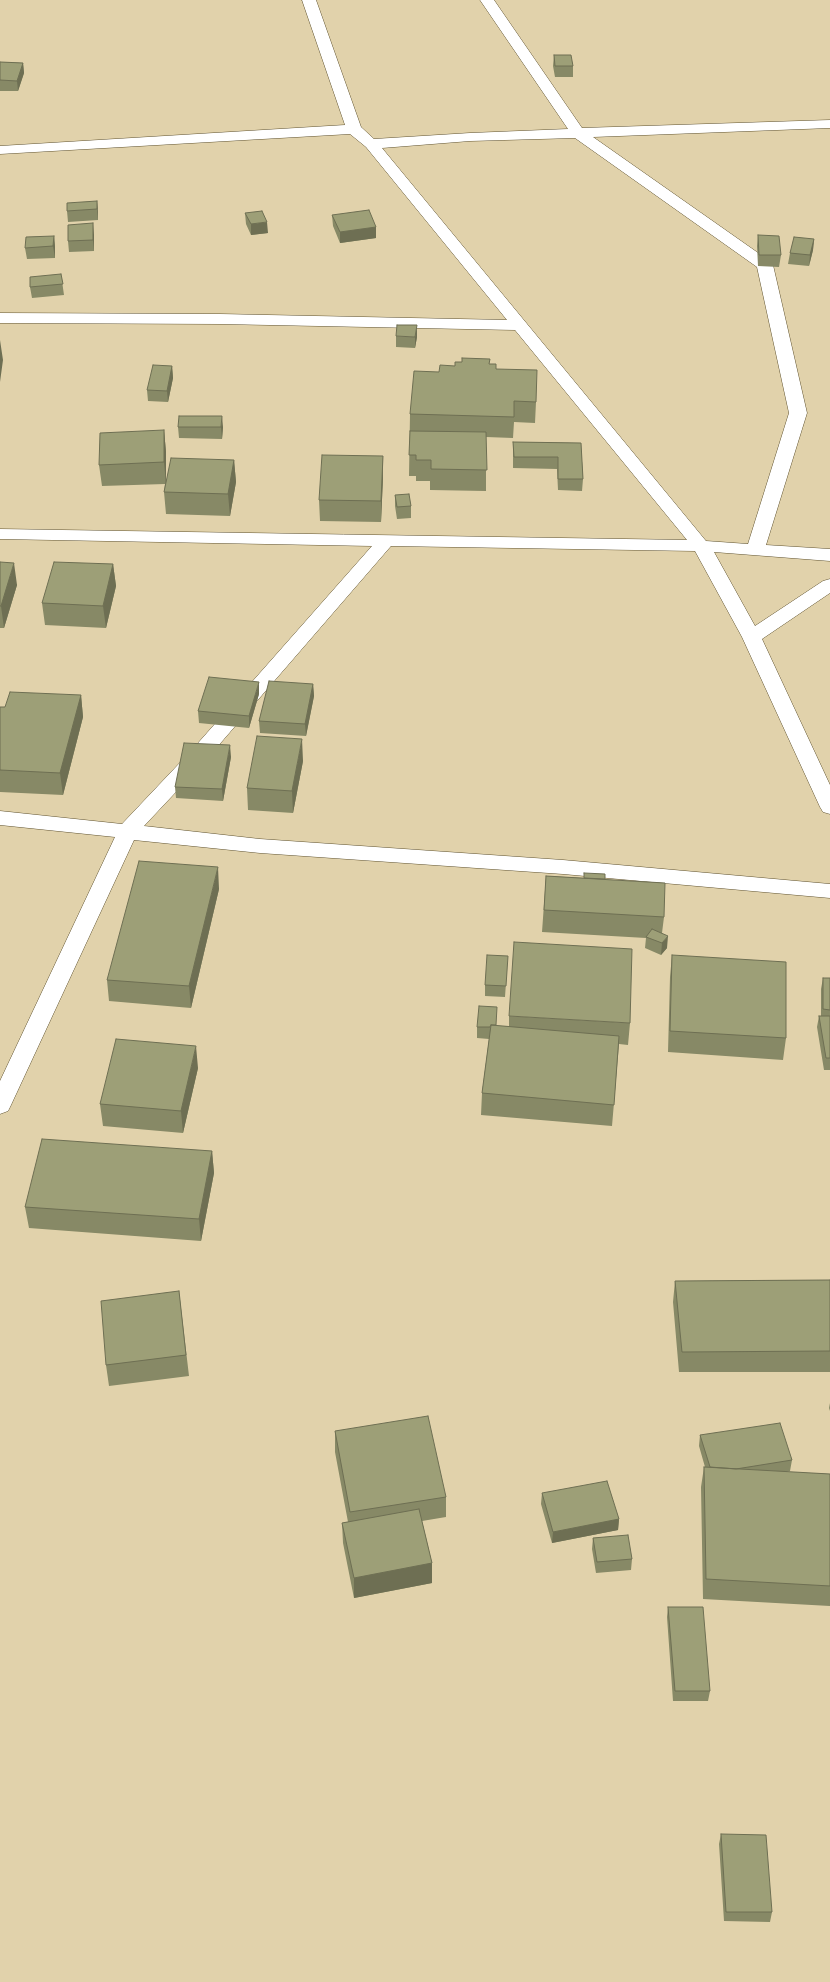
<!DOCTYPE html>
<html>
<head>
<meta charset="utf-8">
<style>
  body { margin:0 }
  canvas { display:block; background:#e1d2ab }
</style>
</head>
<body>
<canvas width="830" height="1982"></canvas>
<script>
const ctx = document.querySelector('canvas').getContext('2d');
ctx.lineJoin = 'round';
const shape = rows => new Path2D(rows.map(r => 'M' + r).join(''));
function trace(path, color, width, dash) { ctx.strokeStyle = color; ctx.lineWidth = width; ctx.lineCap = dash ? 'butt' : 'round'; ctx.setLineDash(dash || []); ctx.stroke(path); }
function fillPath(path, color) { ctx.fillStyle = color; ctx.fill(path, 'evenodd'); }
const street = shape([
  [302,0,316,0,361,127,374,139,470,133,568,129,480,0,494,0,582,128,830,120,830,128,593,137,771,262,773,265,807,413,766,545,830,549,830,561,714,552,755,626,823,581,830,579,830,593,762,639,830,785,830,814,823,812,820,807,742,637,695,551,391,546,205,761,144,826,260,839,563,860,830,884,830,898,563,874,260,853,134,840,11,1105,8,1111,0,1114,0,1081,115,837,0,825,0,811,122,824,191,751,372,546,0,539,0,529,687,540,515,330,220,324,0,323,0,313,220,314,507,320,366,147,350,134,0,154,0,146,345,125,302,0],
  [575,138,757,267,789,413,748,544,706,541,382,148,470,141,575,138]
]);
const wall = shape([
  [554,55,573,66,573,77,555,77,553,66],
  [0,62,23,63,24,73,18,91,0,91],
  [97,201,98,212,98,220,68,222,67,211],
  [245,213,268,233,251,235,246,224],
  [332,215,376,227,376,238,340,243,333,226],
  [94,235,94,251,69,252,68,241],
  [758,235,781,255,779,267,758,266,757,246],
  [54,236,55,247,55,258,27,259,25,248],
  [814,239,813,250,809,266,788,264,790,253],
  [61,274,64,295,32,298,30,287],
  [396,336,417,337,415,348,396,347],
  [490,359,489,364,536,402,535,423,514,422,513,438,486,437,486,491,430,490,430,481,416,481,416,476,409,476,410,414,439,372,455,366,462,362],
  [172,366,173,378,168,402,148,401,147,390],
  [178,427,223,427,222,439,179,438],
  [164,430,166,452,166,480,234,460,236,482,230,516,166,514,164,492,165,484,102,486,99,465],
  [513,442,581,443,583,479,582,491,558,490,557,469,513,468],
  [383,456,383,477,381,522,320,521,319,500],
  [395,495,411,506,411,518,397,519,395,506],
  [0,562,17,585,4,628,0,628],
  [113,564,116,586,106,628,45,625,42,603],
  [313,684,314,696,306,736,260,733,259,721],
  [259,694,249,728,199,723,198,711],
  [81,695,83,717,63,795,0,792,0,707,5,707],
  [231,757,223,801,176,798,175,787],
  [303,761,293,813,248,810,247,788],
  [546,876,605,879,664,917,662,933,667,948,661,955,645,948,646,938,542,932],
  [219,889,191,1008,109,1001,107,980],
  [672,955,786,1038,783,1060,668,1052,670,977],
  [507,968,505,997,485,996,485,985],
  [823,978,830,978,830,1070,824,1070,817,1027,819,1016,821,1016,821,989],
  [509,1016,630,1023,628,1045,619,1044,612,1126,481,1115,482,1093,489,1039,477,1038,477,1027,509,1026],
  [198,1068,183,1133,103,1126,100,1104],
  [212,1151,214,1173,201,1241,29,1228,25,1207],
  [830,1280,830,1372,679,1372,673,1302,675,1281],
  [179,1291,189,1376,109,1386,106,1365],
  [830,1403,830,1411,829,1408],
  [335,1431,446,1497,446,1517,422,1521,432,1563,432,1583,354,1598,343,1543,342,1523,348,1522,335,1452],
  [700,1435,792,1460,790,1471,786,1472,830,1474,830,1606,703,1599,701,1487,704,1467,705,1467,699,1446],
  [542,1493,619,1519,618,1530,552,1543,541,1504],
  [593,1538,632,1559,631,1570,596,1573,592,1549],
  [668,1607,710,1691,708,1701,673,1701,667,1617],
  [721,1834,772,1912,770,1922,724,1921,719,1844]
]);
const shadedWall = shape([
  [23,63,24,73,18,91,17,81],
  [97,201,98,212,98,220,97,209],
  [267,222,268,233,251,235,251,224],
  [93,223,94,235,94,251,93,240],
  [376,227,376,238,340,243,340,232],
  [54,236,55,247,55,258,53,246],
  [814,239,813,250,809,266,810,255],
  [417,325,417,337,415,348,415,337],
  [0,340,3,360,0,382],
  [172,366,173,378,168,402,167,391],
  [222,416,223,427,222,439,221,427],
  [164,430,166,452,166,484,164,462],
  [383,456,383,477,381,522,381,501],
  [234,460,236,482,230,516,228,494],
  [14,563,17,585,4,628,1,606],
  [113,564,116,586,106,628,103,606],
  [259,682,259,694,249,728,249,716],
  [313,684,314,696,306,736,305,724],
  [81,695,83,717,63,795,60,773],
  [302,739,303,761,293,813,292,791],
  [230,745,231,757,223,801,222,789],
  [218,867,219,889,191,1008,189,986],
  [668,936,667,948,661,955,662,943],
  [196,1046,198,1068,183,1133,181,1111],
  [212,1151,214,1173,201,1241,199,1219],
  [619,1519,618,1530,552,1543,553,1532],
  [432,1563,432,1583,354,1598,354,1578]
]);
const building = shape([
  [554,55,571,55,573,66,555,66,554,55],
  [0,62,23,63,17,81,0,80,0,62],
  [97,201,97,209,67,211,67,203,97,201],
  [369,210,376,227,340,232,332,215,369,210],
  [262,211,267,222,251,224,245,213,262,211],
  [93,223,93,240,68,241,68,225,93,223],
  [758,235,779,236,781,255,759,255,758,235],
  [54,236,53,246,25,248,26,237,54,236],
  [794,237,814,239,810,255,790,253,794,237],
  [61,274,63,284,30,287,30,277,61,274],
  [397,325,417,325,415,337,396,336,397,325],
  [462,358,490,359,489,364,496,364,496,369,537,370,536,402,514,401,514,417,410,414,414,371,439,372,440,365,455,366,455,362,462,362,462,358],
  [153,365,172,366,167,391,147,390,153,365],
  [179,416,222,416,221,427,178,427,179,416],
  [164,430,164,462,99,465,100,433,164,430],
  [410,431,486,432,487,470,431,469,431,460,416,460,416,455,409,455,410,431],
  [513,442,581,443,583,479,558,479,558,457,514,457,513,442],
  [322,455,383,456,381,501,319,500,322,455],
  [171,458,234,460,228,494,164,492,171,458],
  [409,494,411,506,397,507,395,495,409,494],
  [0,562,14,563,1,606,0,606,0,562],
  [54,562,113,564,103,606,42,603,54,562],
  [209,677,259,682,249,716,198,711,209,677],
  [269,681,313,684,305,724,259,721,269,681],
  [10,692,81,695,60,773,0,770,0,707,5,707,10,692],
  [257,736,302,739,292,791,247,788,257,736],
  [184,743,230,745,222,789,175,787,184,743],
  [139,861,218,867,189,986,107,980,139,861],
  [584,873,605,874,605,879,584,878,584,873],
  [546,876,665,883,664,917,544,910,546,876],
  [652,929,668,936,662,943,646,937,652,929],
  [514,942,632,949,630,1023,509,1016,514,942],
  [487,955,508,956,506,986,485,985,487,955],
  [672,955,786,962,786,1038,670,1031,672,955],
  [823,978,830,978,830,1010,823,1009,823,978],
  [479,1006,497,1007,496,1025,491,1025,490,1027,477,1027,479,1006],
  [819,1016,830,1016,830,1058,826,1058,819,1016],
  [491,1025,619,1036,614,1105,482,1093,491,1025],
  [116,1039,196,1046,181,1111,100,1104,116,1039],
  [42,1139,212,1151,199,1219,25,1207,42,1139],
  [830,1280,830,1351,682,1352,675,1281,830,1280],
  [179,1291,186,1355,106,1365,101,1301,179,1291],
  [428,1416,446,1497,350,1512,335,1431,428,1416],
  [780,1423,792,1460,736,1469,710,1467,700,1435,780,1423],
  [704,1467,830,1474,830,1586,706,1579,704,1467],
  [607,1481,619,1519,553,1532,542,1493,607,1481],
  [419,1509,432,1563,354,1578,342,1523,419,1509],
  [628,1535,632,1559,597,1562,593,1538,628,1535],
  [668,1607,703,1607,710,1691,675,1691,668,1607],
  [721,1834,766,1835,772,1912,726,1912,721,1834]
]);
trace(street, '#605330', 1);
fillPath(street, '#fff');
fillPath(wall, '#878966');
fillPath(shadedWall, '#6e6f53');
fillPath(building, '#9d9f77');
trace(building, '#6e6f53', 1);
</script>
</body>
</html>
